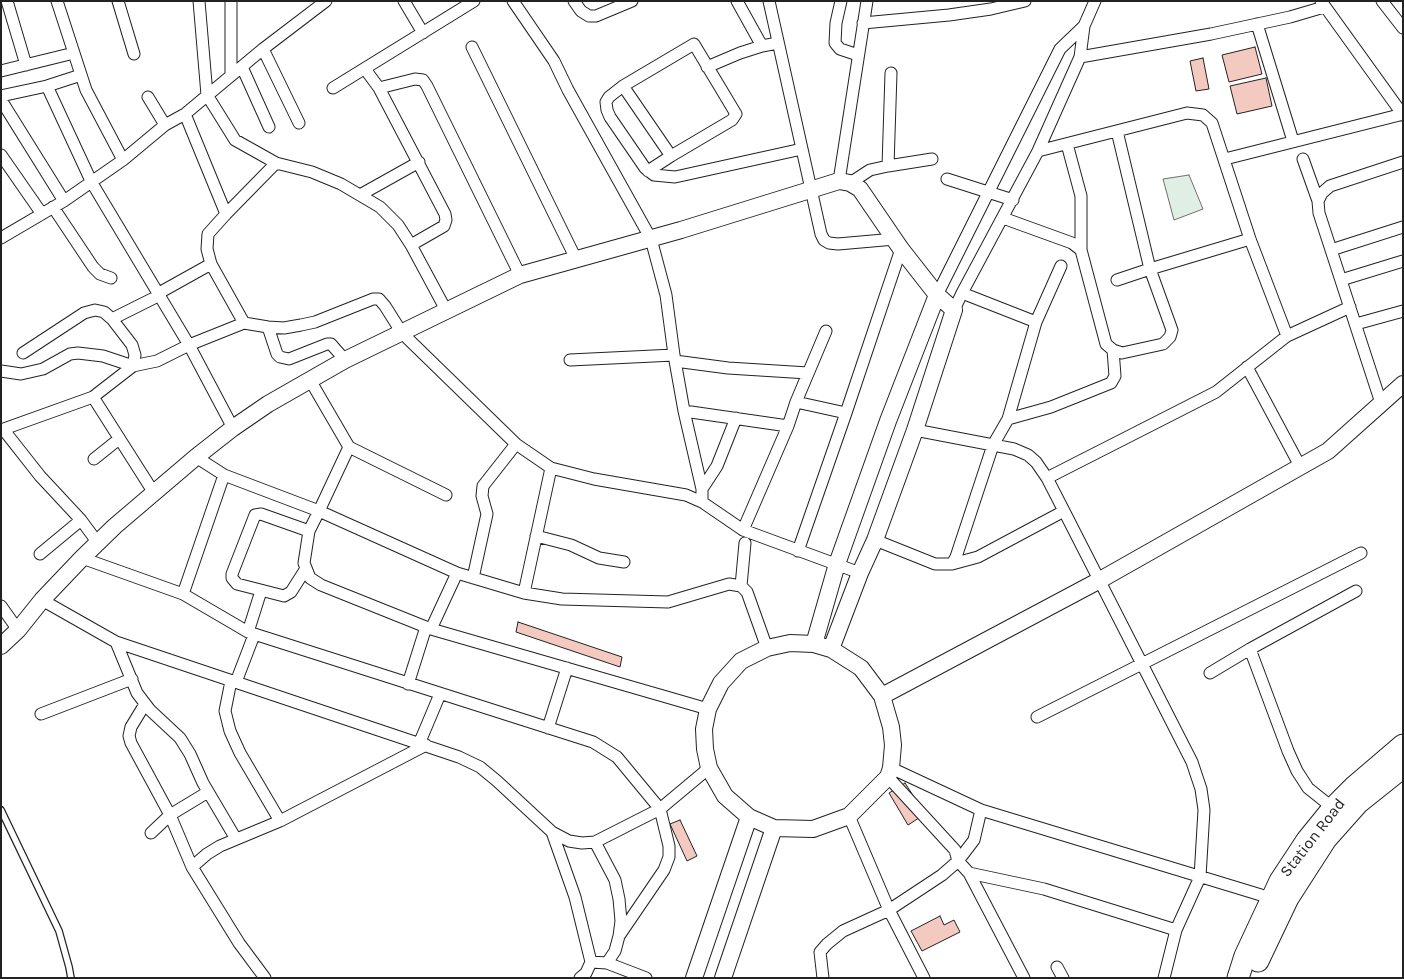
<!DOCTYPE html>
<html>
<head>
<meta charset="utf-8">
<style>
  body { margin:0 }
  #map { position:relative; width:1404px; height:979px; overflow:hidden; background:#fff; font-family:Karla,sans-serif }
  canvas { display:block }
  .frame { position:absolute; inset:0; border:2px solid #222; pointer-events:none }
</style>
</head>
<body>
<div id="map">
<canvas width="1404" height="979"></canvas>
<div class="frame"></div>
</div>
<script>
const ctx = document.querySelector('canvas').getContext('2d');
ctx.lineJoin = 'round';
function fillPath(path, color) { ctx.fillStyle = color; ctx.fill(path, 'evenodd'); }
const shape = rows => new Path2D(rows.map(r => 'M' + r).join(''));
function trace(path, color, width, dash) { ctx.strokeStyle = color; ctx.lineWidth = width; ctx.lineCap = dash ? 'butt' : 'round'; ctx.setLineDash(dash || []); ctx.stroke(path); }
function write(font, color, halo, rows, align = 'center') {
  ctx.font = font + ' Karla,sans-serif'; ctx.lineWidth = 4; ctx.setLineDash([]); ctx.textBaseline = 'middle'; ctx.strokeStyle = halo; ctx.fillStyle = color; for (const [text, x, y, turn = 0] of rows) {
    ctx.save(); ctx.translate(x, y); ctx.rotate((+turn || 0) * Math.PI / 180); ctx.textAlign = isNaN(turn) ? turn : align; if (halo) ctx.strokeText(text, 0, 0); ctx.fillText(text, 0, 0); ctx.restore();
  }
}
const green = shape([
  [1189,175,1203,209,1174,220,1163,179,1189,175]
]);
const building = shape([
  [1255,47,1262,74,1229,82,1222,55,1255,47],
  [1203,58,1209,89,1196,91,1190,61,1203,58],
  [1266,78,1272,106,1237,114,1230,86,1266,78],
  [518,622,622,657,620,667,516,632,518,622],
  [905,783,925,814,908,825,889,793,905,783],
  [680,820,697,856,687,861,670,824,680,820],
  [940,916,944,925,954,920,960,932,922,951,911,931,940,916]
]);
const lane = shape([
  [1,810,59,931,69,967,71,978]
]);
const street = shape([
  [7,1,26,65],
  [57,1,86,90,123,160],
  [118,1,134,54],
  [199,1,207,95,235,140,276,163,312,172,341,184,380,207,398,225,411,245,446,310],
  [231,1,231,75],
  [404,1,423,33],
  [513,1,554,61,568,90,651,239,666,295,674,355,684,411,702,489,702,502],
  [574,1,581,11,589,16,596,16,632,1],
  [737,1,762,46],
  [769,1,821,234,824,240,829,243,838,244,895,239],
  [841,1,836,23,835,43,840,49,858,55],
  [1321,1,1403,115],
  [1382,1,1403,28],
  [863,23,949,15,991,9,1025,1],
  [1257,24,1293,141],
  [472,47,576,259],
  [263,49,299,123],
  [1080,57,1211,34,1290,17,1324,7],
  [242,67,269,127],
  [707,67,740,53,762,46,778,43],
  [365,69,379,88,445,214,446,220,444,226,411,245],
  [1,71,74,53],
  [47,86,92,183,189,345,233,428],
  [623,86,671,156,648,171],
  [333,88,474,1],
  [379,88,415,79,423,80,427,86,520,275],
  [1,96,47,86,81,75],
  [148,97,165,125],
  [1,100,64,201],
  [185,114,226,214],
  [1067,144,1081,196,1081,250],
  [1038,151,1187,113,1203,115,1212,123,1250,239,1287,336],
  [1,155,42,214],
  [671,156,732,120,736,114,694,44,623,86,609,97,606,102,607,110,610,117,645,168,654,175,675,177,802,149],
  [1225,159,1403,114],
  [1303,159,1318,201],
  [888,166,891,73],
  [947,179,1013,200],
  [839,181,867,1],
  [850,183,870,170,888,166,932,159],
  [360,195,419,162],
  [53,207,93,267,100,274,111,278],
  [1003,218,1072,243,1081,250,1106,344,1113,350,1122,353,1163,344,1170,337,1172,330,1150,269,1117,131],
  [1,238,64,201,123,160,165,125,185,114,263,49,326,1],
  [1331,250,1403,227],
  [1117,280,1150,269,1250,239],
  [1341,280,1403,261],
  [159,293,211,264],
  [937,295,1060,49,1084,26],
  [954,310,962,293,1038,151,1080,57,1084,26,1095,1],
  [112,319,160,295],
  [1036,322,1061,266],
  [244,323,211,264,207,249,208,234,226,214,276,163],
  [1356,324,1403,311],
  [268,327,277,354,280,357,289,359,327,344,331,344,345,360],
  [570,360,674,355],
  [675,361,728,368,808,373],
  [1247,367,1300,466],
  [1,371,21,374,43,369,70,354,78,353,103,356,133,366,147,363,157,361,189,345,244,323,268,327,284,328,301,325,315,322,373,299,379,299,385,306,402,333,516,444,551,468,524,593],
  [310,380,349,447,446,495],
  [93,397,154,493],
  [796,402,846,413],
  [1381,403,1319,213,1318,201,1322,193,1330,186,1403,162],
  [684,411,788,426],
  [1008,419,1051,407,1111,383,1115,376,1113,350],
  [3,429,40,476,81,520,98,543],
  [1,430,93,397,133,366,135,355,132,345,112,319,104,312,95,310,84,313,23,353],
  [915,430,1014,449,1028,455,1036,462,1047,478,1064,511,1192,762,1201,789,1204,810,1200,877,1176,930,1164,978],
  [349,447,319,511,457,573,524,593,562,599,668,602,729,584,741,586,747,592,767,648],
  [196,457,224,475,319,511,309,531,304,563,310,578,321,585,431,629,708,709],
  [94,459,119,439],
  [551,468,594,479,686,495,702,502,743,530,860,573],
  [1047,478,1216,392,1287,336,1350,307],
  [702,489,717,466,736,418],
  [743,530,788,426,796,402,826,331],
  [536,536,571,545,599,558,624,562],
  [875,540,935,564,952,564,978,557,1064,511],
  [798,551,846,413,901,249],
  [40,554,81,520],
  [82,558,183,594,248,632,593,742,617,757,660,809,669,846,669,857,664,870,619,936],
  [952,564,956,557,993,445,1008,419,1036,322,962,293],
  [305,570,291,592,284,596,237,584,232,578,232,574,255,515,261,514,309,531],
  [473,578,487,514,482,496,483,486,516,444],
  [741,586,745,543],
  [183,594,224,475],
  [42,600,116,642,459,757,480,767,497,781,552,832,569,841,582,843,595,842,660,809,709,768],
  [1,606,18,630],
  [431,629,457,573],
  [248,632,261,591],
  [116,642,137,693,150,710,180,738,190,754,203,783,236,839],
  [1250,649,1288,751,1297,771,1308,788,1333,808],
  [1210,673,1250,649,1356,591],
  [231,681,225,711,230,731,240,753,280,821],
  [236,682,254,635],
  [408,684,426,627],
  [145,704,131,727,129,736,131,743,170,815,192,867,239,943,265,978],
  [41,714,132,679],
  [1037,717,1361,553],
  [548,728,567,668],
  [419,744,440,694],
  [891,768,981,810,1261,895],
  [888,777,955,850,958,861,969,873,1024,978],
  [849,816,889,910,924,978],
  [552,832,575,897,591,962],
  [151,833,170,815,208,792],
  [595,842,615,880,619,899,621,921,619,936,615,951,607,963],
  [192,867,207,854,220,846,280,821,426,745],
  [969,873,1044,889,1176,930],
  [1057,967,1063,978],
  [580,978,586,973,591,962,607,963,646,978],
  [823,978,820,952,827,944,843,931,889,910,942,875,958,861,974,840,981,810]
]);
const secondary = shape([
  [790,643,814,644,831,649,861,668,882,696,891,727,893,745,891,768,888,777,849,816,813,829,774,828,749,817,725,796,709,768,705,749,704,729,708,709,721,683,741,661,767,648,790,643],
  [814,644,837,564,888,421,937,295],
  [1,646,18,630,42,600,82,558,115,526,196,457,233,428,268,404,345,360,520,275,681,230,839,181,850,183,860,189,901,249,937,295,954,310,915,430,875,540,860,573,831,649],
  [882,696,1100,580,1328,451,1403,384],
  [694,978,749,817],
  [723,978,774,828]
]);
const highway = shape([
  [1258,961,1288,898,1326,839,1358,803,1403,767],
  [1238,978,1245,956,1280,881,1307,840,1333,808,1355,786,1403,745]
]);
const streetNames = [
  ["Station Road",1313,838,-52]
];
fillPath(green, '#e0efe3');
trace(green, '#6f6f6f', 1);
fillPath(building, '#f3c9c0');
trace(building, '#222', 1);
trace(lane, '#222', 8);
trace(street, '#222', 13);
trace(secondary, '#222', 18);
trace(highway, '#222', 23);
trace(lane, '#fff', 5.5);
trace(street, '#fff', 11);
trace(secondary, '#fff', 16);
trace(highway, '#fff', 21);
write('16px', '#222', '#fff', streetNames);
</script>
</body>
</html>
